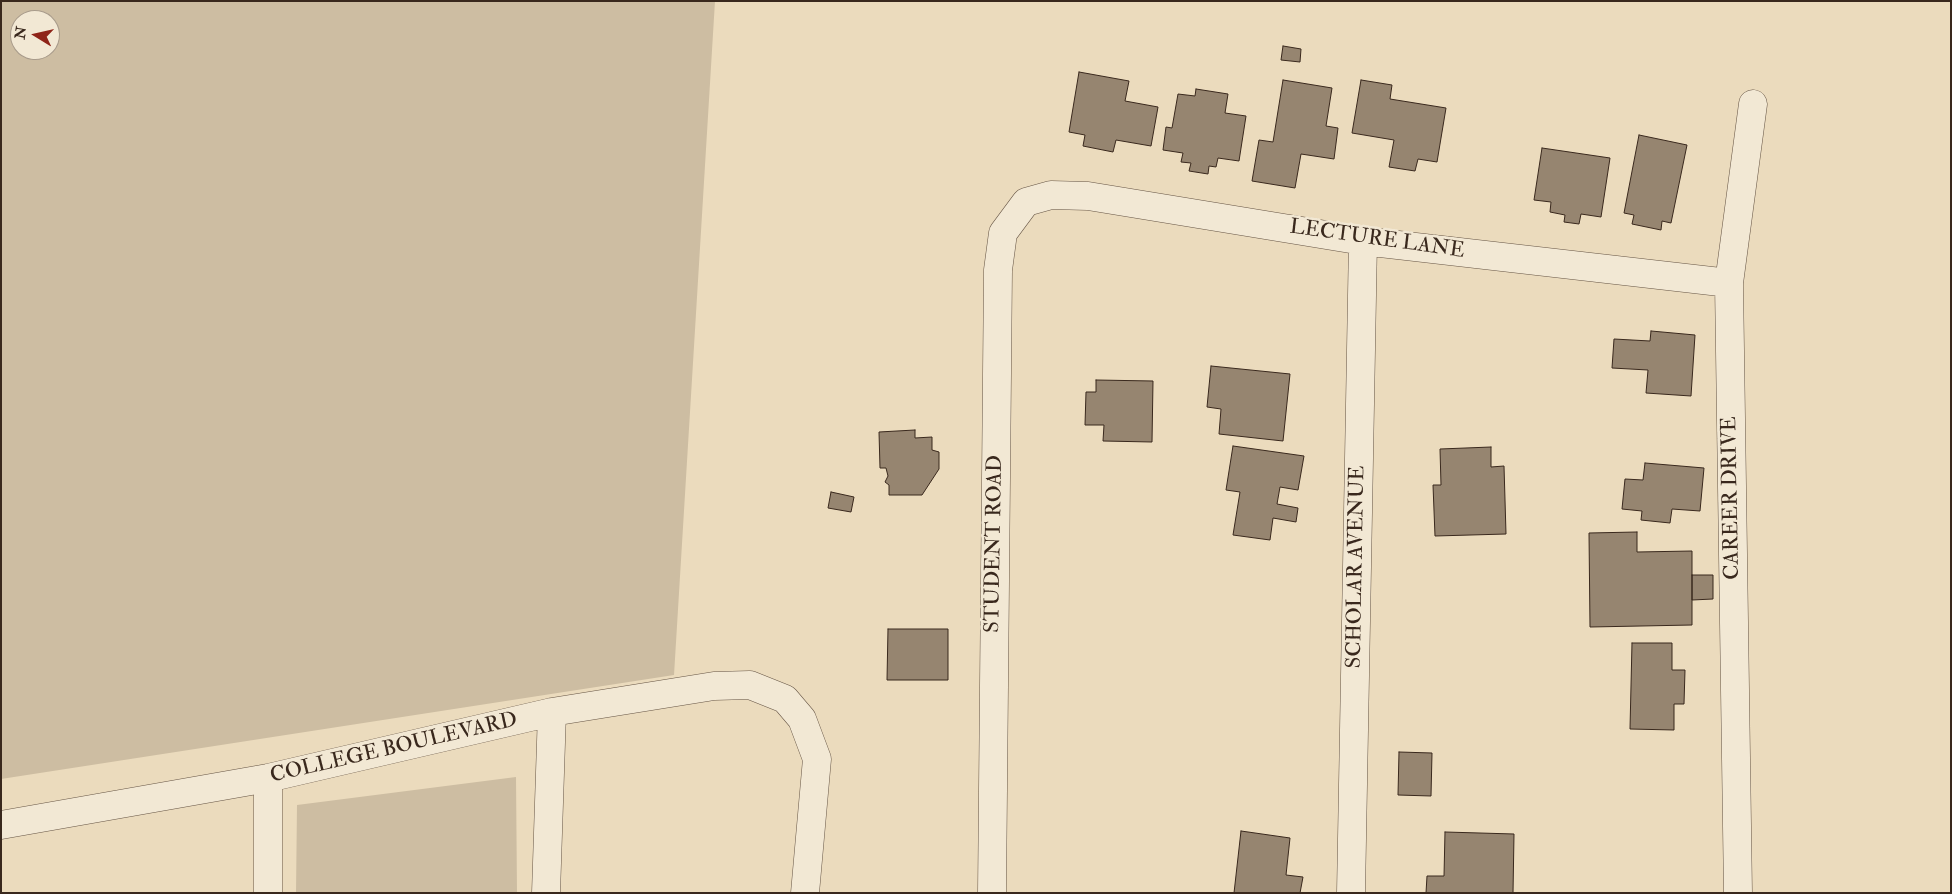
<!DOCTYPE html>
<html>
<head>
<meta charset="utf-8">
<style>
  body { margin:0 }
  #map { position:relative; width:1952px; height:894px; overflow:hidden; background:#ebdbbd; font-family:"IM FELL Double Pica",serif }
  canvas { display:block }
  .frame { position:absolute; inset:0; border:2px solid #39281d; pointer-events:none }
  .north { position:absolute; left:10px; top:10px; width:50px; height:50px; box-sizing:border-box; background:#f2e8d4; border:1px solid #a89b8b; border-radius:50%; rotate:279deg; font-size:14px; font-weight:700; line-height:20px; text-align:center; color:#39281d }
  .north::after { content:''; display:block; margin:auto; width:18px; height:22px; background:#8f2418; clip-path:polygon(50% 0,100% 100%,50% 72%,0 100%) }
</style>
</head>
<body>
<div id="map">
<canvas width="1952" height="894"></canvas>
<div class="frame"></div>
<div class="north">N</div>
</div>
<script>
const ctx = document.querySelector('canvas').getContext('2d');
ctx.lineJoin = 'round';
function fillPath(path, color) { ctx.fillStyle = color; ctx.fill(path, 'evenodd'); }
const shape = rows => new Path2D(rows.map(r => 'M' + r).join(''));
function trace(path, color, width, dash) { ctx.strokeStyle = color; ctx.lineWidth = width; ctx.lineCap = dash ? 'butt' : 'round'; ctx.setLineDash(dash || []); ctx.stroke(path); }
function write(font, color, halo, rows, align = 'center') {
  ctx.font = font + ' "IM FELL Double Pica",serif'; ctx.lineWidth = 5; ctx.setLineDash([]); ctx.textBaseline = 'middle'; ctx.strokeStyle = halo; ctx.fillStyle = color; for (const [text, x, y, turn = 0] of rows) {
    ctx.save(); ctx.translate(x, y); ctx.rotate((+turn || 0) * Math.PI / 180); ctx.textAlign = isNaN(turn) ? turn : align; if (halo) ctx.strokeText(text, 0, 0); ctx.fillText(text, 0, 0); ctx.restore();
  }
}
const green = shape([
  [1,1,715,1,674,675,1,779],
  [20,20,50,20,50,50,20,50],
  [516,777,517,893,296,893,297,805]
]);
const building = shape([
  [1283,46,1301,49,1300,62,1281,60,1283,46],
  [1079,72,1129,81,1125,101,1158,107,1151,146,1116,140,1113,152,1083,146,1085,135,1069,132,1079,72],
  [1283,80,1332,88,1326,126,1338,128,1334,159,1301,154,1295,188,1252,181,1259,140,1273,142,1283,80],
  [1361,80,1392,85,1390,99,1446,108,1437,162,1418,159,1415,171,1389,167,1394,140,1352,133,1361,80],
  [1196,89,1228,94,1225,113,1246,116,1239,161,1218,158,1216,167,1209,166,1208,174,1189,171,1191,163,1181,162,1183,153,1163,150,1166,127,1172,128,1178,94,1195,96,1196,89],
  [1639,135,1687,145,1671,223,1662,221,1661,230,1632,224,1634,215,1624,213,1639,135],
  [1542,148,1610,158,1601,217,1581,214,1579,224,1564,222,1565,215,1550,212,1551,202,1534,200,1542,148],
  [1651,331,1695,335,1691,396,1646,393,1648,370,1612,368,1614,339,1650,341,1651,331],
  [1211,366,1290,374,1283,441,1219,434,1221,409,1207,407,1211,366],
  [1096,380,1153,381,1152,442,1103,441,1104,425,1085,425,1086,392,1096,392,1096,380],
  [915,430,915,438,932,437,932,450,939,452,939,469,922,495,889,495,889,485,885,482,888,476,886,468,880,468,879,432,915,430],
  [1233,446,1304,456,1298,490,1280,487,1277,504,1298,508,1296,522,1273,518,1270,540,1233,535,1240,492,1226,490,1233,446],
  [1491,447,1491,467,1504,466,1506,534,1435,536,1433,485,1441,485,1440,449,1491,447],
  [1645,463,1704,468,1700,511,1672,509,1670,523,1641,520,1642,511,1622,509,1625,479,1643,480,1645,463],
  [831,492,854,497,851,512,828,508,831,492],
  [1637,532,1637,552,1692,551,1692,625,1590,627,1589,533,1637,532],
  [1692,575,1713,575,1713,599,1692,600,1692,575],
  [888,629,948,629,948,680,887,680,888,629],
  [1632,643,1672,643,1672,670,1685,670,1684,704,1674,704,1674,730,1630,729,1632,643],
  [1399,752,1432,753,1431,796,1398,795,1399,752],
  [1241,831,1290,838,1286,875,1303,877,1300,893,1234,893,1241,831],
  [1445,832,1514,834,1513,893,1426,893,1427,876,1444,876,1445,832]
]);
const minor = shape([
  [268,778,268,893],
  [1,825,268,778,552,712,714,686,750,685,785,699,802,719,817,759,805,893],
  [546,893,552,712],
  [992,893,998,270,1003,233,1026,202,1051,195,1088,196,1363,241,1729,283],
  [1351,893,1363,241],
  [1738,893,1729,283,1753,104]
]);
const streetNames = [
  ["LECTURE LANE",1377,240,8],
  ["CAREER DRIVE",1732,498,-91],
  ["STUDENT ROAD",995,544,-89],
  ["SCHOLAR AVENUE",1357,567,-89],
  ["COLLEGE BOULEVARD",394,749,-13]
];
fillPath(green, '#cdbda2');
fillPath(building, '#968570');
trace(building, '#39281d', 1);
trace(minor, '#665545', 29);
trace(minor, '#f2e8d4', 28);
write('21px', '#39281d', '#f2e8d4', streetNames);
</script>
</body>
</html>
